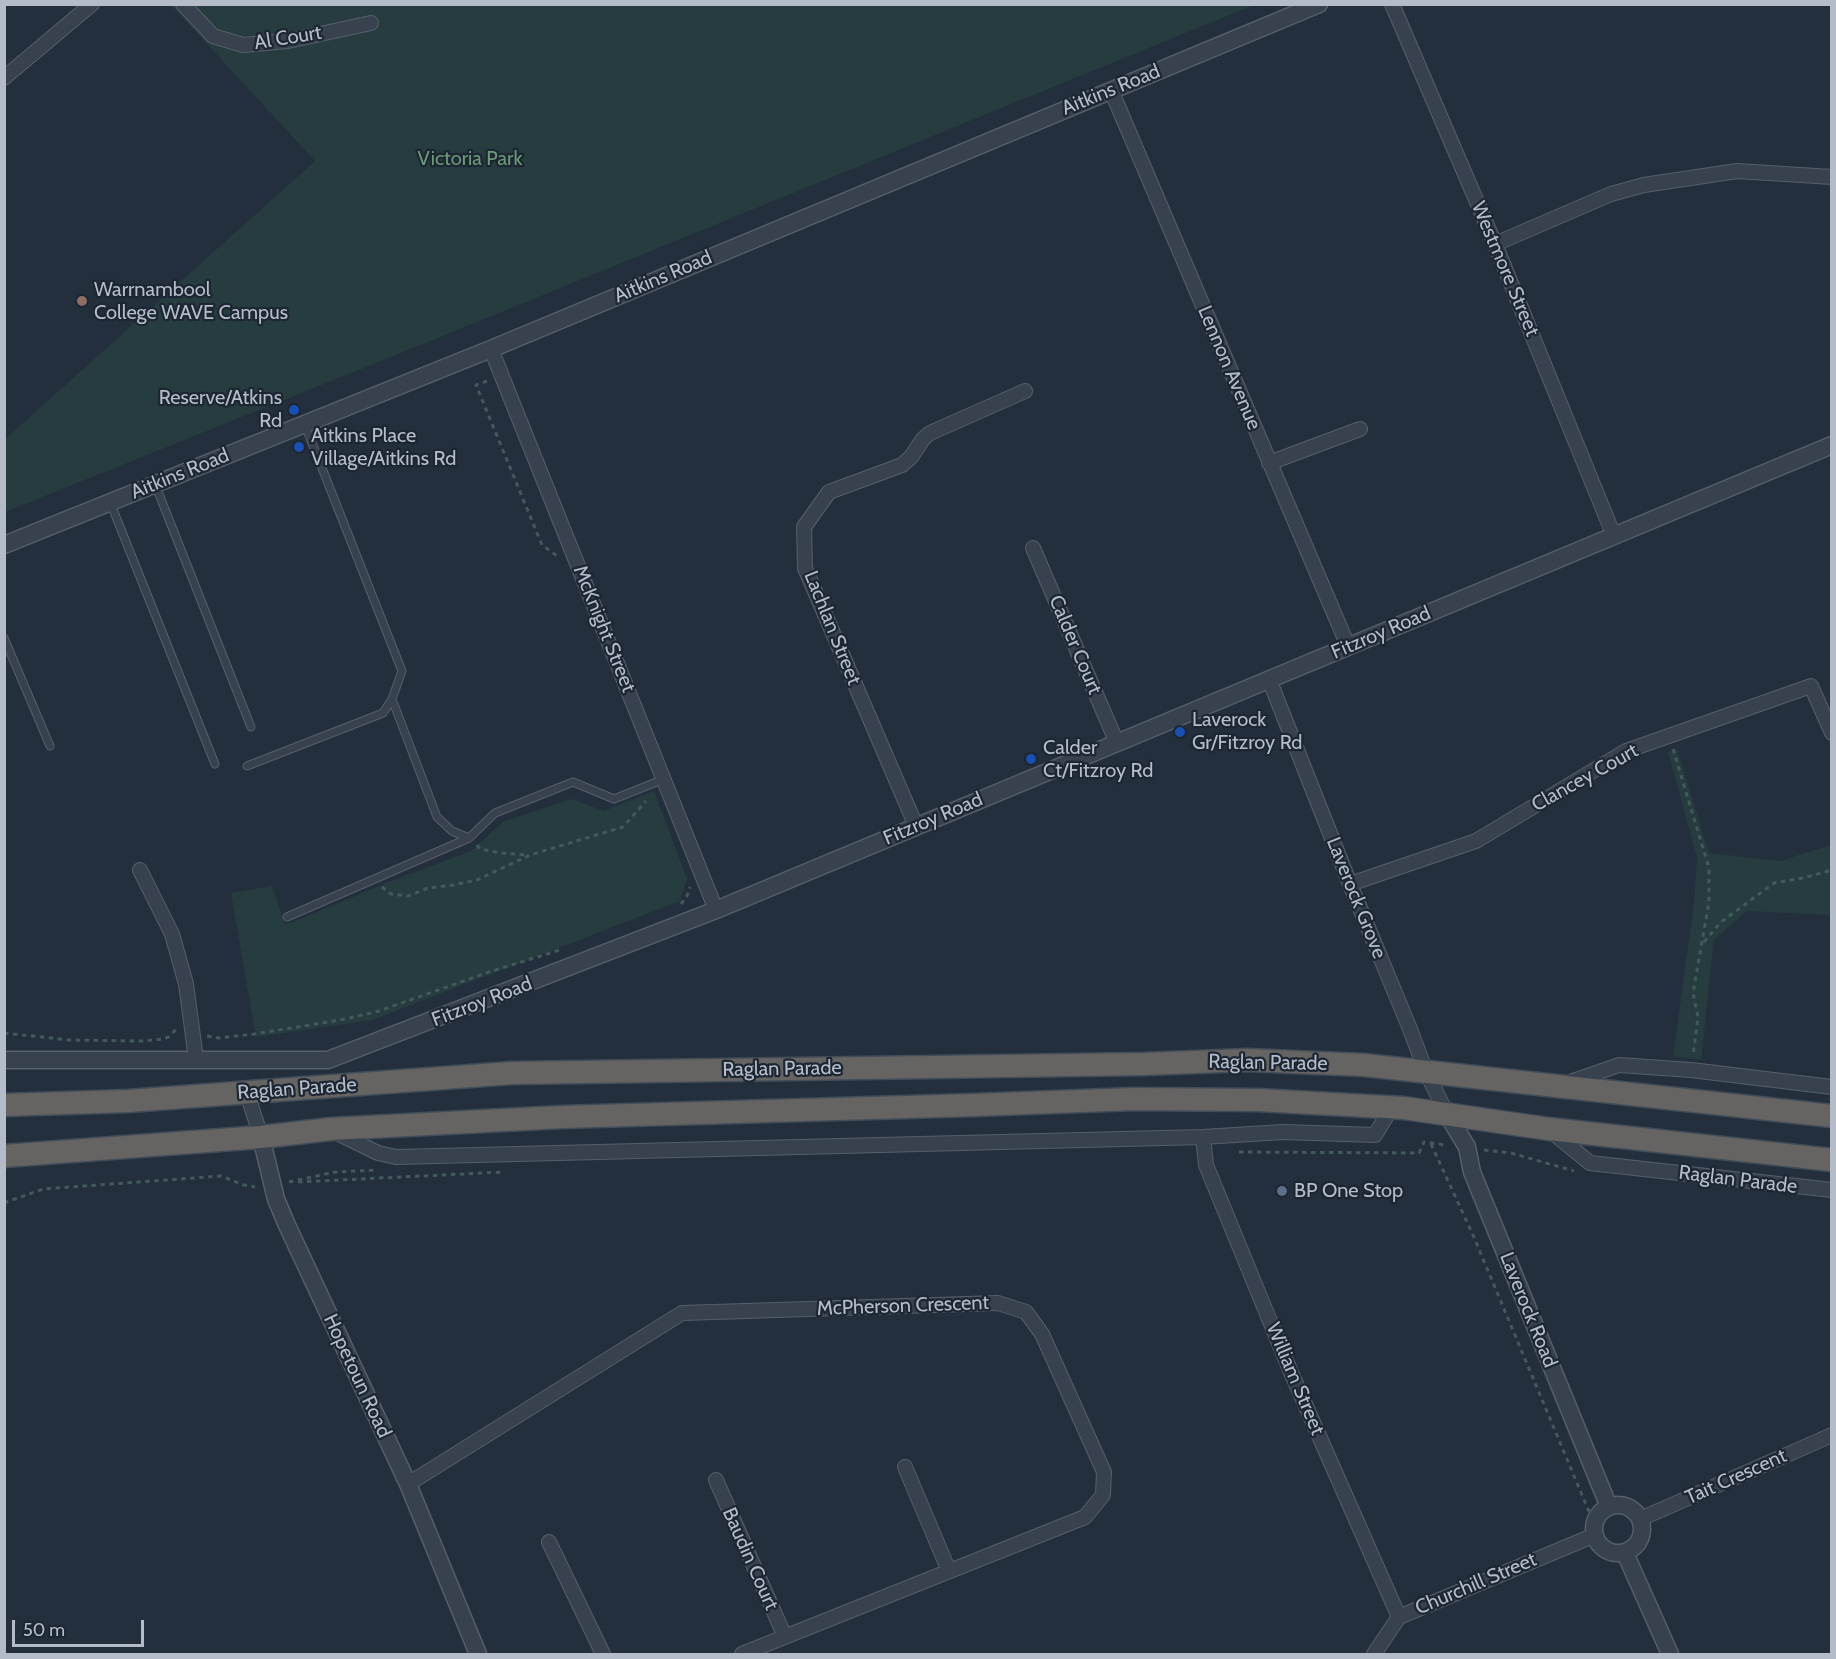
<!DOCTYPE html>
<html>
<head>
<meta charset="utf-8">
<style>
  body { margin:0 }
  #map { position:relative; width:1836px; height:1659px; overflow:hidden; background:#242f3e; font-family:Cabin,sans-serif }
  canvas { display:block }
  .frame { position:absolute; inset:0; border:6px solid #b4bcc9; pointer-events:none }
  .scale { position:absolute; left:12px; top:1620px; width:132px; height:27px; box-sizing:border-box; border:3px solid #b4bcc9; border-top:0; padding-left:8px; font-size:18px; line-height:21px; white-space:nowrap; color:#b4bcc9; -webkit-text-stroke:4px #1d2633; paint-order:stroke }
</style>
</head>
<body>
<div id="map">
<canvas width="1836" height="1659"></canvas>
<div class="frame"></div>
<div class="scale">50 m</div>
</div>
<script>
const ctx = document.querySelector('canvas').getContext('2d');
ctx.lineJoin = 'round';
function fillPath(path, color) { ctx.fillStyle = color; ctx.fill(path, 'evenodd'); }
const shape = rows => new Path2D(rows.map(r => 'M' + r).join(''));
function trace(path, color, width, dash) { ctx.strokeStyle = color; ctx.lineWidth = width; ctx.lineCap = dash ? 'butt' : 'round'; ctx.setLineDash(dash || []); ctx.stroke(path); }
function write(font, color, halo, rows, align = 'center') {
  ctx.font = font + ' Cabin,sans-serif'; ctx.lineWidth = 4.5; ctx.setLineDash([]); ctx.textBaseline = 'middle'; ctx.strokeStyle = halo; ctx.fillStyle = color; for (const [text, x, y, turn = 0] of rows) {
    ctx.save(); ctx.translate(x, y); ctx.rotate((+turn || 0) * Math.PI / 180); ctx.textAlign = isNaN(turn) ? turn : align; if (halo) ctx.strokeText(text, 0, 0); ctx.fillText(text, 0, 0); ctx.restore();
  }
}
const green = shape([
  [171,5,1254,5,391,357,5,512,4,440,315,161],
  [1677,749,1709,853,1780,861,1831,845,1831,915,1747,911,1714,940,1701,1060,1673,1056,1694,904,1697,857,1668,752],
  [654,791,687,879,680,901,372,1020,256,1037,231,893,272,886,285,925,389,882,471,851,503,822,572,799,604,811]
]);
const path = shape([
  [487,381,476,385,542,545,557,556],
  [1673,749,1709,868,1709,902,1693,993,1698,1017,1693,1056],
  [477,845,480,849,501,853,528,855],
  [382,887,391,894,408,896,428,888,453,885,477,880,530,855,623,827,646,801],
  [681,904,687,896,690,887],
  [1704,942,1721,922,1774,883,1803,878,1832,870],
  [4,1033,70,1040,142,1041,164,1039,170,1036,177,1028],
  [207,1036,219,1038,255,1034,345,1019,379,1011,486,973,563,949],
  [1431,1144,1473,1235,1590,1514],
  [1484,1150,1511,1153,1574,1171],
  [1239,1152,1419,1153,1424,1142,1445,1145],
  [289,1182,335,1172,378,1170],
  [298,1182,504,1172],
  [4,1203,43,1189,221,1176,244,1185,255,1187]
]);
const service = shape([
  [155,484,251,727],
  [110,502,215,764],
  [4,638,50,746],
  [392,699,437,817,452,831,469,838],
  [247,766,383,713,392,699,402,671,305,425],
  [287,917,469,838,495,813,573,782,614,799,664,779]
]);
const minor = shape([
  [183,4,213,36,243,45,288,41,371,23],
  [1392,4,1495,244,1614,536],
  [4,78,92,4],
  [1111,90,1348,646],
  [1495,244,1611,194,1644,185,1737,171,1832,177],
  [491,349,716,910],
  [1269,463,1360,429],
  [1033,548,1117,743],
  [1269,679,1350,884,1410,1029,1426,1072,1447,1114],
  [916,826,805,568,804,527,829,492,902,465,911,457,923,439,930,433,1025,391],
  [140,870,172,934,186,984,196,1059],
  [1350,884,1476,841,1626,751,1811,686,1832,733],
  [1567,1083,1619,1065,1691,1070,1832,1087],
  [247,1093,261,1137],
  [335,1132,378,1153,396,1157,1203,1137,1283,1132,1375,1135,1392,1107],
  [1552,1132,1590,1163,1832,1190],
  [1203,1137,1206,1165,1290,1370,1399,1617],
  [905,1467,949,1571],
  [716,1480,785,1637],
  [408,1484,682,1313,998,1303,1026,1312,1042,1334,1104,1472,1103,1495,1085,1517,742,1654],
  [1640,1519,1832,1435],
  [549,1542,603,1654],
  [1374,1654,1399,1617,1595,1535]
]);
const tertiary = shape([
  [4,545,491,349,1319,4],
  [4,1060,328,1060,716,910,1832,445],
  [1447,1114,1467,1147,1472,1172,1609,1507],
  [261,1137,276,1199,286,1223,408,1484,478,1654],
  '1594 1529a24 24 0 1 1 48 0a24 24 0 1 1-48 0Z',
  [1625,1553,1670,1654]
]);
const trunk = shape([
  [4,1105,128,1101,512,1073,1143,1064,1248,1060,1364,1065,1832,1116],
  [4,1156,261,1137,331,1129,562,1117,975,1105,1134,1099,1258,1100,1404,1108,1549,1129,1832,1160]
]);
const markers = [
  [82,301,6,"#8d6e63"],
  [294,410,6,"#1a4fb4"],
  [299,447,6,"#1a4fb4"],
  [1180,732,6,"#1a4fb4"],
  [1031,759,6,"#1a4fb4"],
  [1282,1191,6,"#5c6f8a"]
];
const streetNames = [
  ["Al Court",288,38,-9],
  ["Aitkins Road",1111,90,-22],
  ["Westmore Street",1505,269,67],
  ["Aitkins Road",663,277,-23],
  ["Lennon Avenue",1229,368,67],
  ["Aitkins Road",180,474,-22],
  ["Lachlan Street",832,628,68],
  ["McKnight Street",604,629,68],
  ["Fitzroy Road",1381,633,-23],
  ["Calder Court",1075,645,67],
  ["Clancey Court",1585,778,-29],
  ["Fitzroy Road",933,819,-23],
  ["Laverock Grove",1356,898,68],
  ["Fitzroy Road",482,1002,-21],
  ["Raglan Parade",1268,1063,1],
  ["Raglan Parade",782,1069,-1],
  ["Raglan Parade",297,1089,-4],
  ["Raglan Parade",1738,1180,7],
  ["McPherson Crescent",903,1306,-2],
  ["Laverock Road",1528,1310,68],
  ["Hopetoun Road",357,1376,65],
  ["William Street",1295,1379,67],
  ["Tait Crescent",1736,1477,-24],
  ["Baudin Court",750,1559,66],
  ["Churchill Street",1476,1584,-23]
];
const parkNames = [
  ["Victoria Park",470,159]
];
const poiNames = [
  ["Warrnambool",94,290],
  ["College WAVE Campus",94,313],
  ["Reserve/Atkins",282,398,"right"],
  ["Rd",282,421,"right"],
  ["Aitkins Place",311,436],
  ["Village/Aitkins Rd",311,459],
  ["Laverock",1192,720],
  ["Gr/Fitzroy Rd",1192,743],
  ["Calder",1043,748],
  ["Ct/Fitzroy Rd",1043,771],
  ["BP One Stop",1294,1191]
];
fillPath(green, '#263c3f');
trace(service, '#565f6c', 9);
trace(minor, '#565f6c', 16);
trace(tertiary, '#565f6c', 19);
trace(trunk, '#434c59', 25);
trace(path, '#44595c', 3, [4.5, 4.5]);
trace(service, '#38414e', 7);
trace(minor, '#38414e', 14);
trace(tertiary, '#38414e', 16);
trace(trunk, '#656462', 22);
for (const [x, y, r, color] of markers) { const dot = new Path2D(); dot.arc(x, y, r, 0, 2 * Math.PI); ctx.fillStyle = color; ctx.fill(dot); trace(dot, '#1d2633', 2); }
write('20px', '#b4bcc9', '#1d2633', streetNames);
write('20px', '#6b9a76', '#1d2633', parkNames);
write('20px', '#b4bcc9', '#1d2633', poiNames, 'left');
</script>
</body>
</html>
